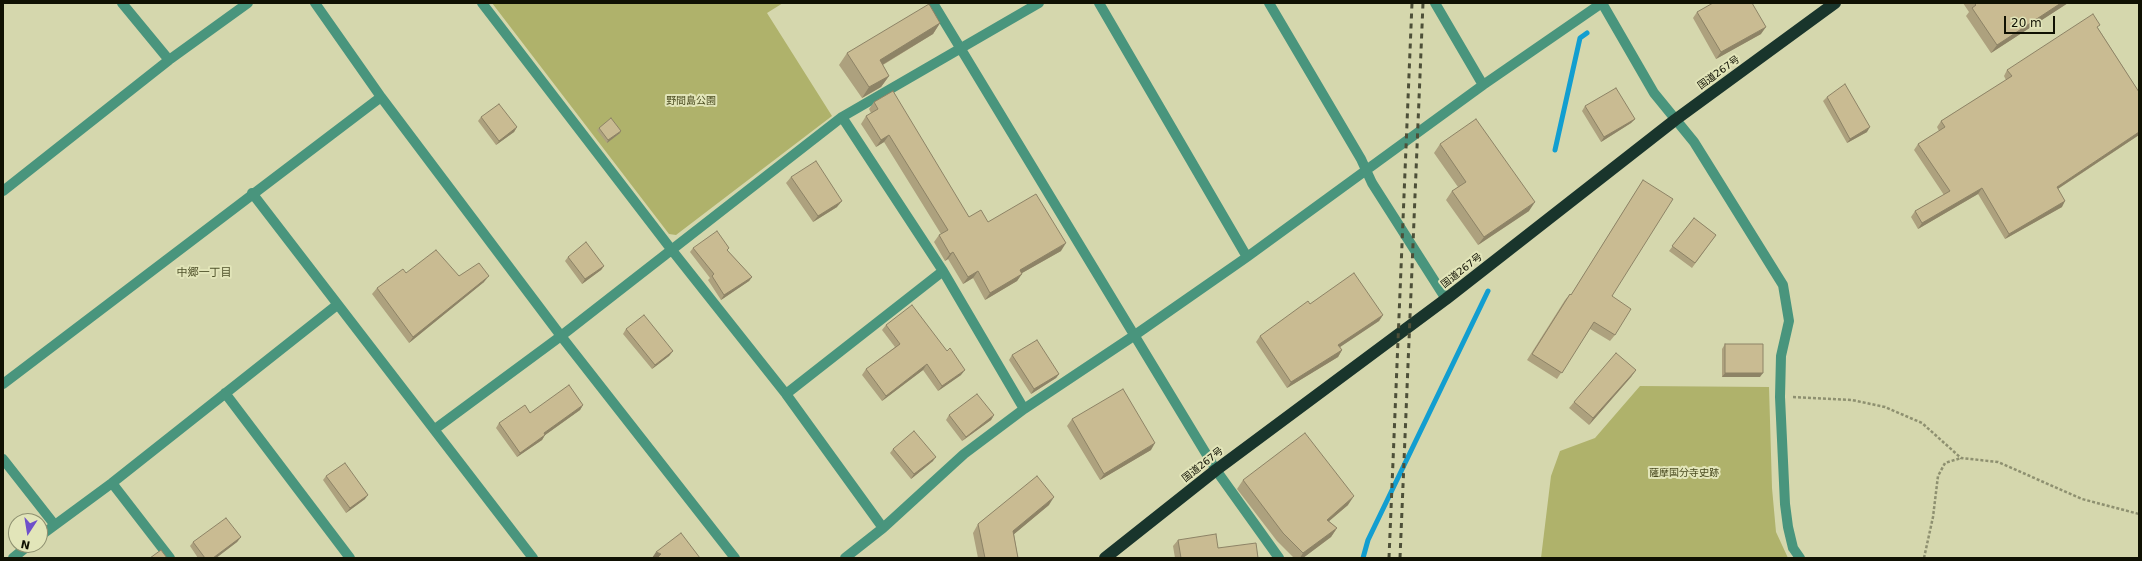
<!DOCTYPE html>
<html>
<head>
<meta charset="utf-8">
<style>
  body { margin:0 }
  #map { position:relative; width:2142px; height:561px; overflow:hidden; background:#d5d7ad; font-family:"DejaVu Sans",sans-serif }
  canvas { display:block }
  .frame { position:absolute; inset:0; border:4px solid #101103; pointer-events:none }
  .north { position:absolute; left:8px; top:513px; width:40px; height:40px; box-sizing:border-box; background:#e2e5b9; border:1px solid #8e9070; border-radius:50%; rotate:192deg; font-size:11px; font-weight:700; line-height:16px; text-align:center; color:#101103 }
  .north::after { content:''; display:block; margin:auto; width:14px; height:18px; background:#6f50ca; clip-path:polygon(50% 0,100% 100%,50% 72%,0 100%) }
  .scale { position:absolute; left:2004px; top:16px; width:51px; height:18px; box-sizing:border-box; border:2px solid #101103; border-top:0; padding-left:5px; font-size:12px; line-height:14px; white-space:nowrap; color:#101103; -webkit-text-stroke:3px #e2e5b9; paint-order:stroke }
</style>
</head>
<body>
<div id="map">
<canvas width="2142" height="561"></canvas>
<div class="frame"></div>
<div class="north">N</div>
<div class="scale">20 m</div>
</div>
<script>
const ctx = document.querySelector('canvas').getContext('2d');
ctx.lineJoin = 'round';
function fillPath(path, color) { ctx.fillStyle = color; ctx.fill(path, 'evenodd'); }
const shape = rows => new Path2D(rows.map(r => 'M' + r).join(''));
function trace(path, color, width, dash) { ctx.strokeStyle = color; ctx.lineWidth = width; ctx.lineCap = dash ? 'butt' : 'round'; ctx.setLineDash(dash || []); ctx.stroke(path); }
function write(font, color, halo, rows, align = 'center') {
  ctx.font = font + ' "DejaVu Sans","Noto Sans JP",sans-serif'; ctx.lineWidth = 4; ctx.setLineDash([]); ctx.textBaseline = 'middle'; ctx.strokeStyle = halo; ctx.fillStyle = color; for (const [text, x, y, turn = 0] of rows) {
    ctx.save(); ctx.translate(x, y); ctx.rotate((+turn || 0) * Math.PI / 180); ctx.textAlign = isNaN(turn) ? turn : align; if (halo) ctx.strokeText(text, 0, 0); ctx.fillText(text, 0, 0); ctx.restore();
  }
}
const green = shape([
  [492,3,783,3,767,13,832,116,676,235,669,234],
  [1640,386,1769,387,1772,488,1776,532,1788,558,1541,558,1551,476,1560,451,1595,438]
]);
const stream = shape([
  [1555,150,1580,38,1587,33],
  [1363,558,1368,540,1488,291]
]);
const path = shape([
  [1793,397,1852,400,1885,407,1922,423,1961,458,1998,462,2082,499,2139,514],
  [1924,558,1933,517,1938,476,1945,463,1961,458]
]);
const minor = shape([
  [122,3,169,60],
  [315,3,381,97,561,336,735,558],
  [482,3,671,249,786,394,883,528],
  [933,3,1216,470,1279,558],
  [1099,3,1247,257],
  [1269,3,1361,159,1372,183,1446,299],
  [1435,3,1483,85],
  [1602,3,1654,93,1694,142,1783,285,1789,321,1781,356,1780,397,1785,504,1788,527,1793,548,1800,558],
  [842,117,943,271,1024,409],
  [3,191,169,60,248,3],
  [252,193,533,558],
  [3,384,381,97],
  [225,393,350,558],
  [786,394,943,271],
  [435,429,561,336,842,117,1039,3],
  [3,459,54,524],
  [112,483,170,558],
  [40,536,112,483,337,305],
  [13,558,29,545],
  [845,558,883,528,964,454,1024,409,1135,335,1247,257,1483,85,1602,3]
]);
const highway = shape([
  [1105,558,1216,470,1446,299,1675,120,1835,3]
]);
const rail = shape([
  [1389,558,1412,3],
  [1400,558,1423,3]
]);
const wall = shape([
  [1963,3,2068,3,1991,53,1966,16,1969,12],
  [1697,12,1761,34,1716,59,1693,18],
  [940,23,933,34,883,65,889,76,881,87,862,98,839,65,847,53],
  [2098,28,2139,92,2139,135,2058,189,2062,207,2005,239,1978,194,1918,229,1911,217,1915,211,1944,195,1914,150,1918,144,1939,131,1937,127,1941,121,2006,80,2004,76,2007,70],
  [1827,97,1867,132,1847,143,1823,101],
  [874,102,969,217,988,222,1061,251,1022,273,1017,281,985,300,973,278,963,284,948,259,945,261,934,242,939,235,941,234,884,142,876,147,861,124,866,116,871,113,869,109],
  [1585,106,1635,119,1631,123,1601,142,1582,111],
  [481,117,517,127,514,132,496,145,478,121],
  [599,128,620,133,607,143,597,130],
  [1440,144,1529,211,1478,245,1446,200,1452,191,1458,187,1434,153],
  [791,177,837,207,813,222,786,183],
  [1643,180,1612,296,1615,335,1610,341,1590,329,1557,379,1527,360,1565,300,1570,294,1571,295],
  [1694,218,1716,235,1692,268,1669,251],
  [693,248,728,251,752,277,749,281,721,300,708,280,710,278,690,252],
  [568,257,604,266,601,270,582,284,565,261],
  [406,273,459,276,484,282,409,343,372,294,377,288],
  [1310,304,1383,315,1379,321,1340,347,1342,350,1338,357,1287,388,1256,342,1260,336],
  [886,325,961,375,938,391,923,370,882,401,862,375,866,369,895,347,882,330],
  [626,329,673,351,669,356,652,369,623,334],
  [1725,344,1760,377,1722,377,1722,349],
  [1012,355,1059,374,1056,378,1031,394,1009,360],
  [1636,370,1631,377,1589,425,1569,408,1574,402],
  [583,405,580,410,545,435,542,440,517,457,496,428,499,423],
  [949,415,994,415,991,420,962,441,946,420],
  [1072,419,1151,450,1100,480,1067,426],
  [893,449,933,461,911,479,890,453],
  [326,476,365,499,346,513,323,480],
  [1243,480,1348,505,1329,521,1337,528,1331,537,1303,558,1294,558,1277,541,1237,489],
  [1049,505,1014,534,1018,558,978,558,973,533,978,524],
  [241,537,237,542,216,558,198,558,190,546,193,542],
  [1178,540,1218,548,1258,558,1175,558,1173,546]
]);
const shadedWall = shape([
  [2061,3,2068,3,1991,53,1997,45],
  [940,23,933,34,872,71,880,60],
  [1766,27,1761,34,1716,59,1721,52],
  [889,76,881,87,862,98,869,87],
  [1635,119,1631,123,1601,142,1604,137],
  [517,127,514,132,496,145,499,141],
  [1870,127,1867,132,1847,143,1850,139],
  [621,131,620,133,607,143,608,140],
  [2139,132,2139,135,2053,192,2057,187],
  [889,135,884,142,876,147,881,140],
  [1982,188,1978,194,1918,229,1922,223],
  [842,201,837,207,813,222,818,216],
  [2065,201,2062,207,2005,239,2009,234],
  [1535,202,1529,211,1478,245,1484,237],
  [1066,243,1061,251,1015,277,1020,270],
  [953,252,948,259,945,261,950,254],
  [604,266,601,270,582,284,585,279],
  [978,271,973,278,963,284,968,277],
  [1022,274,1017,281,985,300,990,293],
  [489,276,484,282,409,343,413,337],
  [752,277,749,281,721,300,724,295],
  [1383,315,1379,321,1334,351,1338,345],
  [1342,350,1338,357,1287,388,1291,382],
  [673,351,669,356,652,369,655,365],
  [927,364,923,370,882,401,886,396],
  [965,370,961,375,938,391,942,386],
  [1636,370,1631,377,1589,425,1593,418],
  [1725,373,1763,373,1760,377,1722,377],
  [1059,374,1056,378,1031,394,1034,389],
  [583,405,580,410,541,438,544,433],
  [994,415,991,420,962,441,966,437],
  [545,435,542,440,517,457,520,453],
  [1155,443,1151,450,1100,480,1104,474],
  [936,457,933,461,911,479,914,474],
  [368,495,365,499,346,513,350,508],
  [1354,496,1348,505,1321,528,1327,520],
  [1054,497,1049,505,1007,540,1013,531],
  [1337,528,1331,537,1303,558,1300,558,1303,553],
  [241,537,237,542,216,558,213,558],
  [656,552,661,554,659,558,652,558]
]);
const building = shape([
  [1713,3,1752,3,1766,27,1721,52,1697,12,1713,3],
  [1974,3,2061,3,1997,45,1972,8,1976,5,1974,3],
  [929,4,940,23,880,60,889,76,869,87,847,53,929,4],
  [2093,14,2100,25,2097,27,2139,92,2139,132,2057,187,2065,201,2009,234,1982,188,1922,223,1915,211,1950,191,1918,144,1945,127,1941,121,2012,76,2007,70,2093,14],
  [1845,84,1870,127,1850,139,1827,97,1845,84],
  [1616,88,1635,119,1604,137,1585,106,1616,88],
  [893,91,969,217,981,210,988,222,1036,194,1066,243,1020,270,1022,274,990,293,978,271,968,277,953,252,950,254,939,235,948,230,889,135,881,140,866,116,878,109,874,102,893,91],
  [499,104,517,127,499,141,481,117,499,104],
  [611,118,621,131,608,140,599,128,611,118],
  [1476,119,1535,202,1484,237,1452,191,1466,182,1440,144,1476,119],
  [816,161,842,201,818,216,791,177,816,161],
  [1643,180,1673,199,1612,296,1631,309,1615,335,1594,322,1562,373,1532,354,1570,294,1571,295,1643,180],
  [1694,218,1716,235,1695,263,1672,246,1694,218],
  [717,231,729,248,727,250,752,277,724,295,712,276,714,274,693,248,717,231],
  [586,242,604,266,585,279,568,257,586,242],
  [436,250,459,276,479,263,489,276,413,337,377,288,403,269,406,273,436,250],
  [1354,273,1383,315,1338,345,1342,350,1291,382,1260,336,1308,301,1310,304,1354,273],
  [912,305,947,351,950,348,965,370,942,386,927,364,886,396,866,369,900,344,886,325,912,305],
  [644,315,673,351,655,365,626,329,644,315],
  [1037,340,1059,374,1034,389,1012,355,1037,340],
  [1725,344,1763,344,1763,373,1725,373,1725,344],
  [1616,353,1636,370,1593,418,1574,402,1616,353],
  [569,385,583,405,544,433,545,435,520,453,499,423,525,405,530,413,569,385],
  [1123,389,1155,443,1104,474,1072,419,1123,389],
  [977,394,994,415,966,437,949,415,977,394],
  [914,431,936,457,914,474,893,449,914,431],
  [1305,433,1354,496,1327,520,1337,528,1303,553,1283,533,1243,480,1305,433],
  [345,463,368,495,350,508,326,476,345,463],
  [1037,476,1054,497,1013,531,1018,558,985,558,978,524,1037,476],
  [226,518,241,537,213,558,205,558,193,542,226,518],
  [681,533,700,558,657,558,661,554,656,552,681,533],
  [1216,534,1218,548,1256,543,1258,558,1181,558,1178,540,1216,534],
  [161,550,167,558,150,558,161,550]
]);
const streetNames = [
  ["国道267号",1719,73,-36],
  ["国道267号",1462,271,-38],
  ["国道267号",1203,465,-38]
];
const parkNames = [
  ["野間島公園",691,101],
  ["薩摩国分寺史跡",1684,473]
];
const neighbourhoodNames = [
  ["中郷一丁目",204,273]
];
fillPath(green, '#afb26b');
trace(stream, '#129ed0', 5);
trace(path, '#8e9070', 2.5, [3, 2]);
trace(minor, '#49957d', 10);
trace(highway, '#19352c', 12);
trace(rail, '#4d4f38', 3, [5, 5]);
fillPath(wall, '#ada17e');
fillPath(shadedWall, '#8d8366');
fillPath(building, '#c9bb92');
trace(building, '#8d8366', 1);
write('10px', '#101103', '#e2e5b9', streetNames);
write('10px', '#4a4b20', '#e2e5b9', parkNames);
write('11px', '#51532c', '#e2e5b9', neighbourhoodNames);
</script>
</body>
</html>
